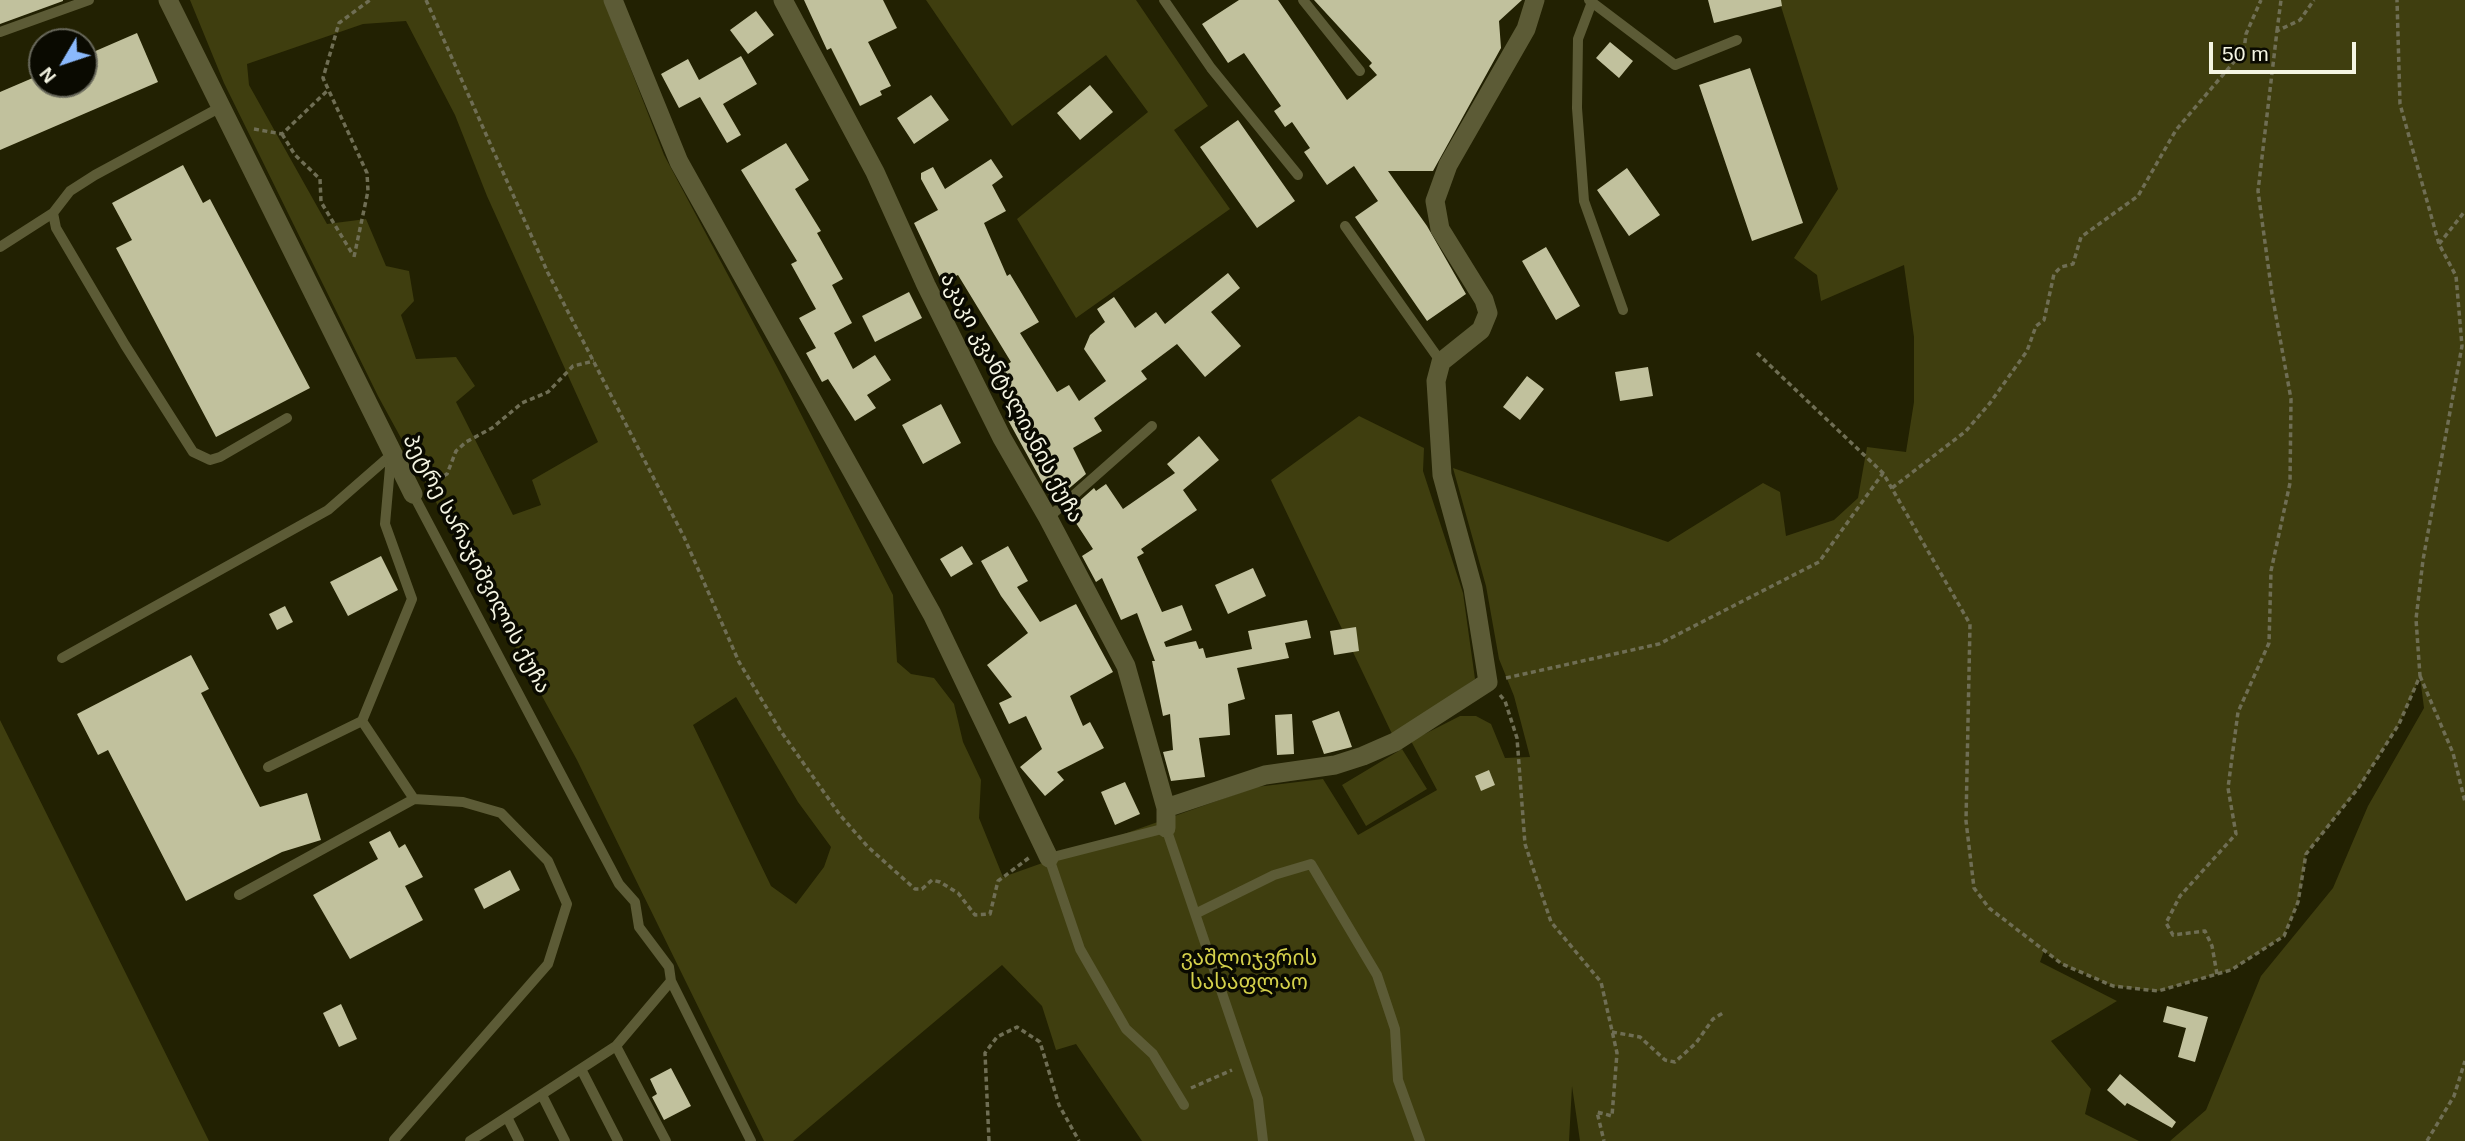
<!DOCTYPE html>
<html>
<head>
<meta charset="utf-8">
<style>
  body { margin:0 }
  #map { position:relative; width:2465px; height:1141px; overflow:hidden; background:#222102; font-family:Helvetica,sans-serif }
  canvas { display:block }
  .north { position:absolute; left:28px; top:28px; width:70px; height:70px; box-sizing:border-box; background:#0a0a01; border:2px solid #68685b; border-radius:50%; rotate:231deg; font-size:19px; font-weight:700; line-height:28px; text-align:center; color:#f5f5e3 }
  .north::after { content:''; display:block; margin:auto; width:24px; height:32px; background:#8bb9fc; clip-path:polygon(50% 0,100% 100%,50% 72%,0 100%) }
  .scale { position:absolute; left:2209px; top:42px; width:147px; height:32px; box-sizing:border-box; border:4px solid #f5f5e3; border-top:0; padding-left:9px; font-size:21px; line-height:24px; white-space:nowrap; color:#f5f5e3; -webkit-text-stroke:5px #0a0a01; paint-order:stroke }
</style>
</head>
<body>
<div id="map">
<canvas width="2465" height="1141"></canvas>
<div class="north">N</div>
<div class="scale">50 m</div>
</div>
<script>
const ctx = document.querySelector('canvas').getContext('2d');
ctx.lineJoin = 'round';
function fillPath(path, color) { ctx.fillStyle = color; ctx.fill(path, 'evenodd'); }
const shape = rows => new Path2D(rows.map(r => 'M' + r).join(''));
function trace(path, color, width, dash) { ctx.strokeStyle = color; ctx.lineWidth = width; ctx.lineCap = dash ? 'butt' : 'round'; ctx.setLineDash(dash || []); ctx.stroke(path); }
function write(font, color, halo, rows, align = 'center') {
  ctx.font = font + ' Helvetica,"Noto Sans Georgian",sans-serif'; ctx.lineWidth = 7; ctx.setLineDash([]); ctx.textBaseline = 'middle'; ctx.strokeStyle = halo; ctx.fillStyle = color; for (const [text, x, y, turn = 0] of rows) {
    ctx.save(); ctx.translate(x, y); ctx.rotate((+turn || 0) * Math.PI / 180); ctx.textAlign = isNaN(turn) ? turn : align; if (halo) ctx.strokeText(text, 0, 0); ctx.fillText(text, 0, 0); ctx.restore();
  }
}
const green = shape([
  [190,0,604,0,664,155,777,367,893,595,897,662,911,674,934,678,954,704,963,742,981,780,979,818,1003,877,1256,787,1323,779,1358,835,1437,790,1411,741,1460,716,1476,716,1491,724,1505,758,1530,757,1514,696,1499,659,1486,586,1453,468,1668,542,1763,483,1780,492,1786,536,1834,520,1858,498,1867,447,1906,452,1914,402,1914,337,1904,265,1821,301,1817,275,1794,258,1838,189,1779,0,2465,0,2465,1141,2170,1141,2206,1110,2261,976,2333,888,2368,806,2424,708,2420,677,2399,724,2359,787,2306,854,2298,902,2284,936,2231,970,2158,991,2113,986,2062,964,2044,951,2040,962,2117,1001,2051,1041,2091,1089,2085,1114,2139,1141,1580,1141,1572,1086,1569,1141,1142,1141,1076,1044,1056,1050,1042,1006,1002,965,793,1141,764,1141,577,760,378,396,224,83],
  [406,21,455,115,487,196,598,442,532,480,541,505,513,515,456,402,475,386,456,357,416,359,401,315,414,301,409,271,386,266,366,219,327,224,249,85,247,64,363,24],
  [736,697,798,802,831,847,824,867,796,904,771,886,693,725],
  [926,0,1136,0,1208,106,1174,130,1230,209,1076,318,1017,219,1148,112,1106,55,1012,126],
  [1359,416,1424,448,1423,471,1463,593,1475,679,1393,736,1271,480],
  [0,720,209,1141,0,1141],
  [1402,749,1427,789,1366,826,1342,785]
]);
const building = shape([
  [0,0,63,0,63,1,0,24],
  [804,0,883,0,897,28,868,42,891,86,880,91,882,95,860,106,831,48,827,50],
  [1239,0,1278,0,1347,100,1377,75,1369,66,1372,63,1314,0,1522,0,1499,21,1501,48,1433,171,1388,171,1427,226,1466,294,1427,321,1355,217,1378,201,1354,166,1327,185,1304,152,1310,148,1292,122,1285,127,1274,111,1281,106,1244,53,1228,63,1202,24],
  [1708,0,1781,0,1782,6,1714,23],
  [756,11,774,35,748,54,730,30],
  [137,33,158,82,0,150,0,92,42,74,42,84,84,84,84,56],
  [1610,42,1633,61,1619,78,1596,58],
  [741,56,757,84,723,104,741,135,727,143,700,97,679,108,661,74,688,59,699,80],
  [1750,68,1803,223,1752,241,1699,85],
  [1090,85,1113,112,1080,140,1057,113],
  [931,95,949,120,914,144,897,118],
  [1238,120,1295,201,1257,228,1200,147],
  [786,143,809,180,795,189,821,231,817,233,843,279,832,285,852,323,834,333,853,369,875,355,891,380,867,395,876,408,855,421,828,379,822,382,806,353,816,348,799,318,816,309,791,264,797,261,741,170],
  [991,159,1003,177,992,185,1006,211,984,223,1007,276,1010,274,1039,322,1020,333,1057,392,1069,385,1079,401,1106,381,1084,349,1090,335,1105,322,1097,309,1114,297,1135,328,1156,312,1165,324,1228,273,1240,288,1211,312,1241,346,1205,377,1177,344,1141,371,1147,379,1094,418,1102,431,1073,448,1086,474,1053,502,1008,420,1015,416,990,375,1011,362,958,275,942,282,914,223,938,210,921,179,921,173,933,167,945,189],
  [183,165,203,203,210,199,310,388,216,437,116,248,132,240,112,203],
  [1627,168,1660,215,1629,236,1597,190],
  [1546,247,1580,306,1556,320,1522,261],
  [909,292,922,318,875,342,862,316],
  [1648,367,1653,396,1620,401,1615,372],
  [1527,376,1544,389,1520,420,1503,407],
  [941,404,961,443,923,464,902,425],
  [1199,436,1219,460,1183,490,1197,510,1141,549,1144,553,1137,557,1162,612,1182,605,1192,630,1164,642,1166,647,1196,641,1199,649,1203,648,1206,658,1252,649,1248,631,1307,620,1311,638,1285,643,1289,658,1237,668,1245,699,1228,704,1230,735,1199,738,1205,777,1171,781,1163,752,1173,750,1170,714,1163,716,1152,661,1155,661,1137,613,1121,620,1102,578,1096,582,1082,556,1093,549,1068,511,1094,488,1096,491,1106,484,1123,509,1175,473,1167,464],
  [962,546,973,564,951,577,940,559],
  [1008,546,1028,581,1017,587,1040,622,1076,604,1113,672,1070,696,1083,726,1090,722,1104,748,1057,772,1064,780,1045,796,1020,767,1042,749,1026,716,1009,724,999,703,1012,697,987,665,1028,633,1001,596,981,561],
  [381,556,398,590,348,616,330,582],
  [1253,568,1266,596,1228,614,1215,585],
  [285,606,293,622,277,630,269,614],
  [1356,627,1359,651,1334,655,1330,631],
  [191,655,209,689,201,693,260,807,307,793,321,840,282,852,186,901,108,750,98,755,77,714],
  [1339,711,1352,747,1324,754,1312,721],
  [1292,714,1294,754,1277,755,1275,715],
  [1489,770,1495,785,1481,791,1475,776],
  [1125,782,1140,814,1115,825,1101,792],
  [390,831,399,848,405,844,423,877,405,886,423,920,350,959,313,895,378,859,369,842],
  [510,870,520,890,484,909,474,889],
  [341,1004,357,1039,339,1047,323,1013],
  [2167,1006,2208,1017,2195,1062,2178,1057,2186,1028,2163,1022],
  [671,1068,691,1106,664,1120,652,1097,657,1094,650,1079],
  [2120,1074,2176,1122,2172,1128,2127,1103,2125,1106,2107,1090]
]);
const path = shape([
  [426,0,548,273,684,537,739,662,780,730,840,815,868,847,915,889,922,889,932,880,940,882,958,893,975,915,990,914,998,881,1030,857],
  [2277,31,2281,0],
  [254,129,282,134,327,91],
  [282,134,295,155,320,179,321,202,353,255],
  [2439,244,2465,211],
  [354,257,368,191,367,173,323,78,339,23,370,0],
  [1757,353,1883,473,1970,624,1966,821,1974,888,1989,908,2062,964,2113,986,2158,991,2231,970,2284,936,2298,902,2306,854,2359,787,2399,724,2420,676,2416,619,2423,560,2462,346,2456,276,2439,244,2400,104,2397,0],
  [429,484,447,474,456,451,466,442,492,428,522,403,548,392,573,366,594,361],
  [1892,488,1966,431,1990,403,2027,351,2036,326,2044,320,2054,274,2061,267,2073,264,2081,237,2138,196,2176,130,2244,50,2246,34,2261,0],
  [2420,676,2453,753,2465,802],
  [1506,678,1659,644,1819,562,1883,473],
  [1500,695,1505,701,1517,738,1525,844,1551,922,1601,982,1617,1053,1612,1116,1597,1112,1604,1141],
  [2217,974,2212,946,2205,931,2173,935,2166,923,2180,896,2236,834,2228,788,2238,712,2269,643,2271,571,2290,483,2291,399,2272,294,2258,191,2277,31,2300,20,2314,0],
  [1612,1032,1640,1037,1665,1060,1675,1062,1696,1043,1713,1019,1723,1013],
  [1191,1088,1232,1070],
  [989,1141,985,1053,997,1037,1017,1027,1040,1042,1059,1105,1079,1141],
  [2427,1141,2454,1096,2465,1061]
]);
const service = shape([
  [1164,0,1211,68,1298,175],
  [1303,0,1360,71],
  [1589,0,1675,65,1737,40],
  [1592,2,1578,39,1577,108,1584,201,1623,310],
  [0,32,89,0],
  [219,108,95,175,70,191,53,213,56,228,125,345,193,452,210,460,220,457,287,418],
  [1345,226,1441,362],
  [0,247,53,213],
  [413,494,619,884,635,902,639,927,669,967,671,981,751,1141],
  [1048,518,1152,426],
  [62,658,328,510,391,455],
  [268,767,362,721],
  [239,895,414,799,362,721,412,599,385,524,391,456],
  [1197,913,1274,875,1311,864,1377,975,1395,1029,1398,1080,1420,1141],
  [616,1046,666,1141],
  [581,1069,618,1141],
  [542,1095,565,1141],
  [1184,1105,1153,1054,1126,1029,1080,949,1049,858,1166,828,1258,1099,1263,1141],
  [507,1117,519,1141],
  [394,1140,548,964,567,904,548,861,501,813,463,802,414,799],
  [470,1141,616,1046,671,981]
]);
const minor = shape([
  [168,0,413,494],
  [613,0,679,162,932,614,1049,858],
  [783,0,875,172,926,285,1002,438,1048,518,1126,666,1166,808,1166,828],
  [1166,808,1265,775,1335,765,1363,756,1395,742,1488,682,1473,588,1442,475,1436,381,1441,362,1481,330,1488,313,1484,300,1440,229,1435,201,1448,165,1526,29,1535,0]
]);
const streetNames = [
  ["აკაკი კვანტალიანის ქუჩა",1011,398,62],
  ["პეტრე სარაჯიშვილის ქუჩა",476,564,62]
];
const parkNames = [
  ["ვაშლიჯვრის",1249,959],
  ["სასაფლაო",1249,983]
];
fillPath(green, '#3f3e0f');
fillPath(building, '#c1c19d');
trace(path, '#6f6e54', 3.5, [5, 3.5]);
trace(service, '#5c5b36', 10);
trace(minor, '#5c5b36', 19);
write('21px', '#f5f5e3', '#0a0a01', streetNames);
write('21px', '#d5d14b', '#0a0a01', parkNames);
</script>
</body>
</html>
